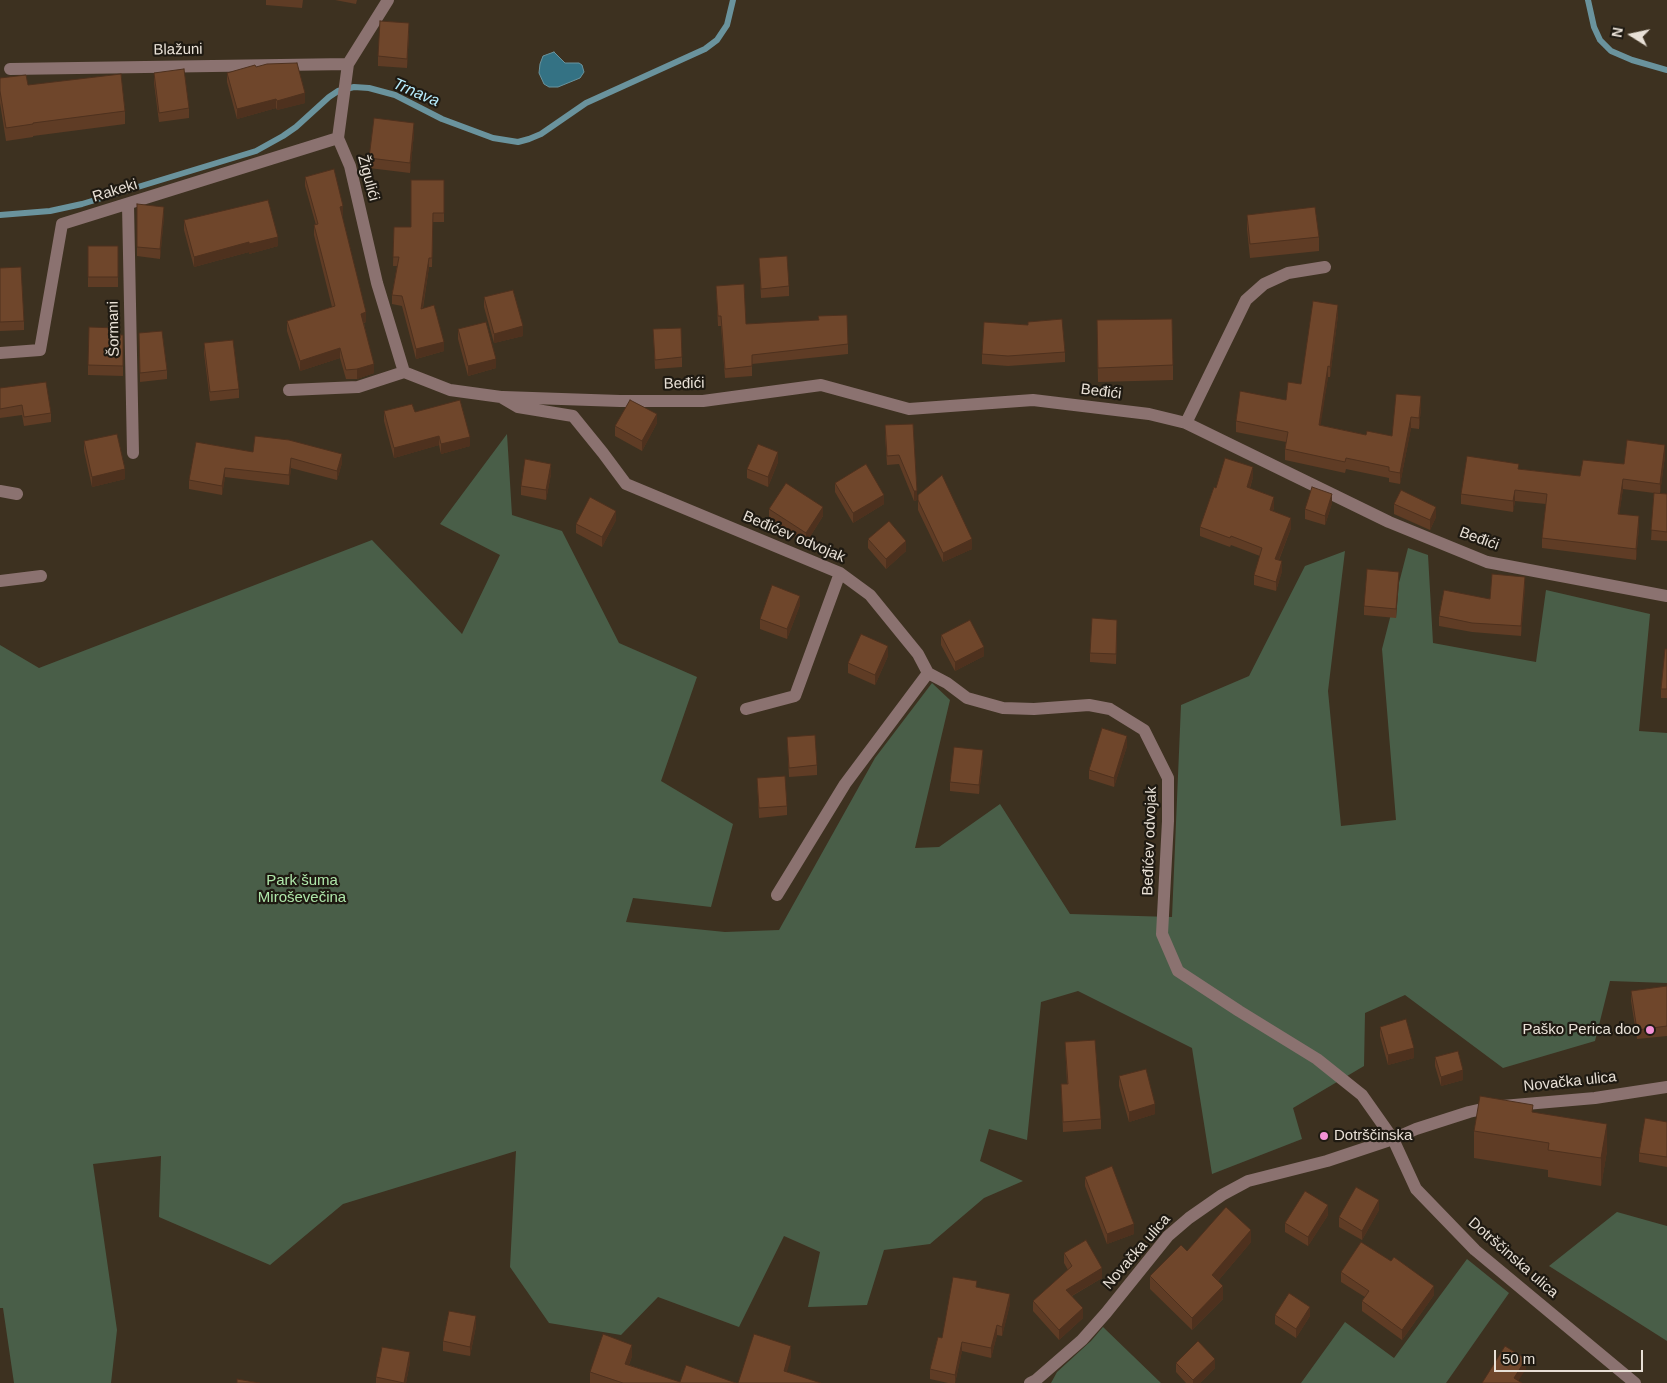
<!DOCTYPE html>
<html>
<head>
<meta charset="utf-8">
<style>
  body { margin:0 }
  #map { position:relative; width:1667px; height:1383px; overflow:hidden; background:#3d3120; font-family:Helvetica,sans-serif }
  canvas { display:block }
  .north { position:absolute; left:1607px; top:10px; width:50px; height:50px; -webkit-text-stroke:4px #1f1a12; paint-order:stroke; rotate:280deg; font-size:14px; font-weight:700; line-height:20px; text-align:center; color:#e8e0d6 }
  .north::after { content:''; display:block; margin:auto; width:18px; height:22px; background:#e8e0d6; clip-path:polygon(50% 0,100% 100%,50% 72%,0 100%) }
  .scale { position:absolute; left:1494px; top:1350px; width:149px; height:22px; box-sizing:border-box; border:2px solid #e8e0d6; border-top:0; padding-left:6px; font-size:15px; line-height:18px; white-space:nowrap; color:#e8e0d6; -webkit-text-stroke:4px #1f1a12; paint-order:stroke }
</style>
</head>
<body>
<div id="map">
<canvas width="1667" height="1383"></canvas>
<div class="north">N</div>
<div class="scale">50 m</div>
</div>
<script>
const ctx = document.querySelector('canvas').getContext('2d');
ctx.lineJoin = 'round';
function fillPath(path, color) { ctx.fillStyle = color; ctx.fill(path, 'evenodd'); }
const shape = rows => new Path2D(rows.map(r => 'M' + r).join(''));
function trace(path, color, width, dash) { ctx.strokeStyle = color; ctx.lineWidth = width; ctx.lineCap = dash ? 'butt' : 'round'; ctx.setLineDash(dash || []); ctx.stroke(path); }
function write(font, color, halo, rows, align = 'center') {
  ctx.font = font + ' Helvetica,sans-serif'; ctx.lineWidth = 4.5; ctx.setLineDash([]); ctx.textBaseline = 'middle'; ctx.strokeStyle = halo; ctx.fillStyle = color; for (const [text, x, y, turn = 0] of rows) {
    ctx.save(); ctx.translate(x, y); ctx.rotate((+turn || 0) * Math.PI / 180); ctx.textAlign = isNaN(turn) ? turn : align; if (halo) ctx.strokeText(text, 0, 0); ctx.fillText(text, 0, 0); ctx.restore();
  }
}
const green = shape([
  [507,434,512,515,562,531,619,643,697,677,661,781,733,824,711,907,633,898,626,922,725,932,779,930,875,758,932,683,950,700,915,848,939,847,1000,804,1070,914,1172,917,1181,705,1249,676,1305,566,1345,551,1328,691,1341,826,1396,820,1382,649,1408,548,1428,555,1433,643,1536,662,1546,590,1650,614,1639,731,1667,733,1667,983,1610,981,1595,1041,1503,1068,1405,995,1365,1013,1364,1066,1293,1108,1302,1139,1212,1174,1192,1048,1078,991,1041,1002,1027,1140,989,1129,980,1161,1023,1181,984,1198,930,1244,884,1250,867,1305,808,1307,820,1252,784,1236,739,1327,658,1297,621,1335,549,1323,510,1267,516,1151,343,1204,270,1265,159,1217,161,1156,93,1164,117,1330,111,1383,14,1383,3,1308,0,1308,0,645,39,668,372,540,462,634,500,555,440,524],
  [1617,1212,1667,1226,1667,1341,1549,1266],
  [1467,1259,1509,1293,1446,1383,1301,1383,1345,1322,1394,1358],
  [1103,1327,1161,1383,1051,1383,1057,1372,1091,1341]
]);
const water = shape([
  [554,52,565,63,579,63,582,65,584,72,580,78,558,87,549,87,544,84,539,73,540,64,543,56,554,52]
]);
const stream = shape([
  [1588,0,1594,27,1600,40,1611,51,1632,60,1667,70],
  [0,215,50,211,82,204,256,151,283,136,296,127,329,97,338,91,354,87,369,88,395,95,442,119,493,138,518,142,529,139,541,134,586,103,705,49,717,40,727,25,733,0]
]);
const minor = shape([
  [388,0,348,64,338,138,350,166,377,283,404,372],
  [10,69,348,64],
  [128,205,133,453],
  [0,353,40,350,62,224,338,138],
  [404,372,450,390,501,397,518,407,573,416,603,453,626,484,840,573,870,595,918,654,928,673,947,683,967,698,1003,708,1034,709,1089,705,1110,709,1144,730,1168,778,1168,821,1162,934,1178,971,1239,1011,1317,1059,1362,1095,1393,1139,1416,1189,1475,1250,1635,1383],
  [289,390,358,387,404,372],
  [503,397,620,401,703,401,821,385,909,409,1033,400,1149,414,1186,423,1389,522,1487,562,1667,596],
  [1186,423,1246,300,1264,284,1288,273,1325,267],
  [0,491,17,494],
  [0,581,41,576],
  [746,709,795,696,840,573],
  [777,895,845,784,928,673],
  [1030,1383,1036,1380,1082,1340,1106,1313,1168,1236,1189,1218,1222,1195,1248,1181,1327,1161,1393,1139,1416,1129,1469,1112,1491,1107,1595,1098,1667,1087]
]);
const wall = shape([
  [266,0,303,0,302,8,266,5],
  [335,0,357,0,356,4],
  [409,33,407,68,378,66,378,56],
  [256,67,305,103,277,110,276,108,237,119,227,82,227,73],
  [154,73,189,108,189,118,159,122,154,83],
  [0,78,125,111,125,124,33,136,33,137,6,141,0,103],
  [414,133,410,173,369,168,369,158],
  [305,177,343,216,342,216,366,322,364,323,374,373,357,379,346,379,340,358,300,371,287,331,287,321,332,307,314,235,314,225,316,225,305,186],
  [444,180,444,222,433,222,432,267,429,267,423,308,444,351,416,359,402,306,392,304,392,295,397,266,393,266,394,227,411,227],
  [137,204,164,216,160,259,137,256],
  [1247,215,1319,237,1319,251,1250,258,1247,229],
  [184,220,278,246,249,254,249,252,194,267,184,230],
  [88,246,118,246,118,287,88,287],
  [759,258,789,286,789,296,761,298],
  [0,268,24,321,24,330,0,331],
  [716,286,746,324,848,344,848,354,752,364,752,376,725,378,721,326,718,326],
  [484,297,523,336,494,343,484,307],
  [1338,315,1330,377,1328,377,1320,425,1366,435,1392,436,1421,407,1419,429,1411,428,1400,484,1389,482,1389,478,1346,469,1345,473,1285,460,1285,449,1286,442,1236,432,1236,421,1286,400,1301,384],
  [458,329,496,368,468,376,458,339],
  [653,329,682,357,682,367,655,369],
  [139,333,167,370,167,379,140,382],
  [117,335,123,335,123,376,88,375,88,365],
  [1097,335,1173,365,1173,380,1098,382],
  [204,343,239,389,239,398,210,401,204,353],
  [1065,352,1065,362,1008,366,982,364,982,354],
  [0,388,51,413,51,422,24,426,22,415,0,418],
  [384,411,415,412,470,446,441,454,439,445,394,458,384,421],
  [657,423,642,451,615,436,615,426],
  [913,424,917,500,914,501,899,464,887,465,885,435,885,425],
  [84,441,125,479,92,487,84,451],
  [253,452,342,463,337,480,291,468,289,485,225,477,222,495,189,489,189,480],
  [1665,456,1660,493,1667,494,1667,541,1651,540,1654,493,1623,489,1619,514,1639,526,1636,560,1542,548,1542,538,1546,504,1515,501,1513,512,1461,504,1461,494,1519,469,1580,476,1624,464],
  [778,462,768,487,747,478,747,469],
  [551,474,546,500,521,495,521,486],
  [1253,477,1250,488,1274,507,1273,511,1291,528,1279,560,1282,571,1276,591,1254,585,1254,575,1260,556,1231,545,1230,547,1200,536,1200,527,1216,488],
  [835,483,884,504,853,523,835,492],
  [918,495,972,549,943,562,918,510],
  [1332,503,1325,525,1305,519,1305,509],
  [1394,504,1436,517,1430,530,1394,514],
  [769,509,823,516,806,543,769,519],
  [616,520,602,547,576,533,576,524],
  [868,539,906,551,886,569,868,548],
  [1399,582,1396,618,1364,615,1364,606],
  [1525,586,1521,636,1472,632,1439,626,1439,616],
  [800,605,787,639,760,629,760,619],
  [1117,629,1116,664,1090,662,1090,653],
  [941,635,984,656,955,671,941,645],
  [1667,649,1667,698,1661,698,1661,689],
  [888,656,875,685,848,673,848,663],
  [787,737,817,765,817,775,789,777],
  [1127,746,1114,787,1089,779,1089,770],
  [983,760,979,794,950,791,950,782],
  [757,778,787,806,787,815,759,818],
  [1667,986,1667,1036,1637,1039,1631,1001,1631,991],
  [1380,1027,1414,1058,1388,1065,1380,1036],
  [1065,1042,1101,1119,1101,1129,1063,1132,1061,1084,1067,1084],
  [1435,1057,1463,1080,1441,1086,1435,1066],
  [1119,1076,1155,1114,1129,1122,1119,1086],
  [1533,1112,1607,1151,1601,1186,1548,1177,1548,1170,1474,1158,1474,1131],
  [1667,1122,1667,1167,1639,1162,1639,1153],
  [1085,1177,1134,1234,1107,1244,1085,1186],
  [1379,1210,1362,1240,1339,1227,1339,1217],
  [1328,1215,1308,1246,1285,1232,1285,1223],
  [1251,1242,1218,1281,1223,1299,1192,1330,1150,1289,1150,1276,1187,1251],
  [1064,1253,1102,1278,1072,1296,1083,1318,1059,1340,1033,1311,1033,1301,1068,1270,1064,1263],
  [1391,1261,1434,1295,1402,1340,1362,1311,1362,1301,1365,1297,1341,1282,1341,1272],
  [977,1287,1010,1304,1002,1336,997,1335,991,1358,962,1351,955,1383,948,1383,930,1379,930,1369,942,1338],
  [1275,1315,1310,1316,1296,1338,1275,1324],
  [476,1326,470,1356,443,1351,443,1341],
  [632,1356,629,1365,680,1382,736,1383,590,1383,590,1372],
  [410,1362,406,1383,376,1383,376,1377],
  [1176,1363,1215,1368,1200,1383,1186,1383,1176,1372]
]);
const shadedWall = shape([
  [409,23,409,33,407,68,407,59],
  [305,93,305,103,277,110,277,101],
  [276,99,276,108,237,119,237,109],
  [414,123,414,133,410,173,410,163],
  [343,206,343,216,340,216,340,207],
  [164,207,164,216,160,259,160,249],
  [278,237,278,246,249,254,249,244],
  [249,242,249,252,194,267,194,257],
  [429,258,429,267,421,318,421,309],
  [1338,305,1338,315,1330,377,1330,367],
  [366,312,366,322,361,323,361,314],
  [523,326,523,336,494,343,494,334],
  [444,342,444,351,416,359,416,349],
  [340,348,340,358,300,371,300,361],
  [496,359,496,368,468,376,468,366],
  [374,364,374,373,357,379,357,369],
  [1328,366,1328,377,1319,436,1319,425],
  [1421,396,1421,407,1419,429,1419,418],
  [657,414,657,423,642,451,642,441],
  [1411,417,1411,428,1400,484,1400,473],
  [439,436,439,445,394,458,394,448],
  [470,437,470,446,441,454,441,444],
  [1665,445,1665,456,1660,494,1660,484],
  [778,452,778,462,768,487,768,477],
  [342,454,342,463,337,480,337,471],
  [291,458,291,468,289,485,289,475],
  [551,464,551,474,546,500,546,490],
  [1253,467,1253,477,1247,496,1247,487],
  [225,468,225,477,222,495,222,486],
  [125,469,125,479,92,487,92,477],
  [1623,479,1623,489,1618,524,1618,514],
  [1515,490,1515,501,1513,512,1513,501],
  [914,491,917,491,917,500,914,501],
  [1332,494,1332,503,1325,525,1325,516],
  [884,495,884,504,853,523,853,513],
  [1274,497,1274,507,1270,519,1270,510],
  [823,507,823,516,806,543,806,533],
  [1436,507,1436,517,1430,530,1430,520],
  [616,511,616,520,602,547,602,537],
  [1639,516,1639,526,1636,560,1636,549],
  [1291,518,1291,528,1275,569,1275,559],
  [972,539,972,549,943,562,943,553],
  [906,541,906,551,886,569,886,559],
  [1282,561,1282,571,1276,591,1276,582],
  [1399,572,1399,582,1396,618,1396,609],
  [1525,577,1525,586,1521,636,1521,626],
  [800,596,800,605,787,639,787,629],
  [888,646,888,656,875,685,875,675],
  [984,647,984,656,955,671,955,662],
  [1127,736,1127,746,1114,787,1114,778],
  [983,750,983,760,979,794,979,785],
  [1414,1048,1414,1058,1388,1065,1388,1055],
  [1463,1070,1463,1080,1441,1086,1441,1077],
  [1155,1104,1155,1114,1129,1122,1129,1112],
  [1607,1124,1607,1151,1601,1186,1601,1158],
  [1379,1200,1379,1210,1362,1240,1362,1231],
  [1328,1205,1328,1215,1308,1246,1308,1237],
  [1134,1224,1134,1234,1107,1244,1107,1234],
  [1251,1230,1251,1242,1212,1288,1212,1275],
  [1102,1268,1102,1278,1066,1299,1066,1290],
  [1223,1286,1223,1299,1192,1330,1192,1318],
  [1434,1286,1434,1295,1402,1340,1402,1330],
  [1010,1294,1010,1304,1002,1336,1002,1327],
  [1310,1307,1310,1316,1296,1338,1296,1329],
  [1083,1308,1083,1318,1059,1340,1059,1330],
  [476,1316,476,1326,470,1356,470,1347],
  [997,1325,997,1335,991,1358,991,1348],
  [962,1342,962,1351,955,1383,955,1375],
  [632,1345,632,1356,625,1375,625,1364],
  [791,1346,791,1358,784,1382,784,1371],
  [410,1352,410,1362,406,1383,404,1383],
  [1215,1359,1215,1368,1200,1383,1193,1383,1193,1380],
  [1526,1359,1526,1369,1517,1383,1514,1378]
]);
const building = shape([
  [380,21,409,23,407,59,378,56,380,21],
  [297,63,305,93,277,101,276,99,237,109,227,73,255,65,256,67,267,64,297,63],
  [184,69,189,108,159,113,154,73,184,69],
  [121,74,125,111,33,123,33,124,6,128,0,91,0,78,26,75,28,85,121,74],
  [374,118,414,123,410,163,369,158,374,118],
  [334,169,343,206,340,207,366,312,361,314,374,364,357,369,346,370,340,348,300,361,287,321,335,306,314,225,318,224,305,177,334,169],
  [411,180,444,180,444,213,433,213,432,258,429,258,421,309,434,305,444,342,416,349,402,296,392,295,399,257,393,257,394,227,411,227,411,180],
  [268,200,278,237,249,244,249,242,194,257,184,220,268,200],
  [137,204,164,207,160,249,137,247,137,204],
  [1315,207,1319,237,1250,244,1247,215,1315,207],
  [88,246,118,246,118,277,88,277,88,246],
  [787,256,789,286,761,289,759,258,787,256],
  [21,267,24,321,0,322,0,268,21,267],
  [744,284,746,324,819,320,818,316,847,315,848,344,752,355,752,366,725,369,721,316,718,316,716,286,744,284],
  [513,290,523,326,494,334,484,297,513,290],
  [1313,301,1338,305,1330,367,1328,366,1319,425,1366,435,1367,431,1392,436,1396,394,1421,396,1419,418,1411,417,1400,473,1389,471,1389,467,1346,458,1345,462,1285,449,1288,432,1236,421,1240,391,1286,400,1288,382,1301,384,1313,301],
  [1062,319,1065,352,1008,356,982,354,984,322,1028,325,1028,322,1062,319],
  [1172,319,1173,365,1098,368,1097,320,1172,319],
  [486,322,496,359,468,366,458,329,486,322],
  [89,327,117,328,117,335,123,335,123,366,88,365,89,327],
  [681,328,682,357,655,360,653,329,681,328],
  [162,331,167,370,140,373,139,333,162,331],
  [233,340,239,389,210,392,204,343,233,340],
  [46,382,51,413,24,417,22,405,0,409,0,388,46,382],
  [460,400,470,437,441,444,439,436,394,448,384,411,412,404,415,412,460,400],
  [630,400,657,414,642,441,615,426,630,400],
  [913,424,917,491,914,491,899,455,887,456,885,425,913,424],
  [117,434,125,469,92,477,84,441,117,434],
  [255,436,289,440,342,454,337,471,291,458,289,475,225,468,222,486,189,480,196,442,253,452,255,436],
  [1627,440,1665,445,1660,484,1623,479,1618,514,1639,516,1636,549,1542,538,1547,494,1515,490,1513,501,1461,494,1467,456,1519,464,1518,469,1580,476,1583,460,1624,464,1627,440],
  [758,444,778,452,768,477,747,469,758,444],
  [1225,458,1253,467,1247,487,1274,497,1270,510,1291,518,1275,559,1282,561,1276,582,1254,575,1262,548,1231,536,1230,538,1200,527,1214,487,1216,488,1225,458],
  [525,459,551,464,546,490,521,486,525,459],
  [866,464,884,495,853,513,835,483,866,464],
  [942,475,972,539,943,553,918,500,918,495,942,475],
  [786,483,823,507,806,533,769,509,786,483],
  [1312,487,1332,494,1325,516,1305,509,1312,487],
  [1401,490,1436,507,1430,520,1394,504,1401,490],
  [1654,493,1667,494,1667,532,1651,530,1654,493],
  [590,497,616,511,602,537,576,524,590,497],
  [889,521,906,541,886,559,868,539,889,521],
  [1367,569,1399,572,1396,609,1364,606,1367,569],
  [1492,574,1525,577,1521,626,1472,623,1439,616,1444,590,1490,599,1492,574],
  [772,585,800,596,787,629,760,619,772,585],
  [1092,618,1117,620,1116,654,1090,653,1092,618],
  [970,620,984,647,955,662,941,635,970,620],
  [861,634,888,646,875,675,848,663,861,634],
  [1665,649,1667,649,1667,689,1661,689,1665,649],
  [1102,728,1127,736,1114,778,1089,770,1102,728],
  [815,735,817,765,789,768,787,737,815,735],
  [954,747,983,750,979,785,950,782,954,747],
  [785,776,787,806,759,808,757,778,785,776],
  [1667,986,1667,1026,1637,1030,1631,991,1667,986],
  [1406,1019,1414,1048,1388,1055,1380,1027,1406,1019],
  [1095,1040,1101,1119,1063,1122,1061,1084,1068,1084,1065,1042,1095,1040],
  [1458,1051,1463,1070,1441,1077,1435,1057,1458,1051],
  [1146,1069,1155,1104,1129,1112,1119,1076,1146,1069],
  [1480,1096,1533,1105,1532,1112,1607,1124,1601,1158,1548,1150,1549,1143,1474,1131,1480,1096],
  [1645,1118,1667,1122,1667,1157,1639,1153,1645,1118],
  [1112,1166,1134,1224,1107,1234,1085,1177,1112,1166],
  [1356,1187,1379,1200,1362,1231,1339,1217,1356,1187],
  [1305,1191,1328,1205,1308,1237,1285,1223,1305,1191],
  [1226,1207,1251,1230,1212,1275,1223,1286,1192,1318,1150,1276,1181,1245,1187,1251,1226,1207],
  [1086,1240,1102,1268,1066,1290,1083,1308,1059,1330,1033,1301,1072,1266,1064,1253,1086,1240],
  [1361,1242,1391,1261,1394,1257,1434,1286,1402,1330,1362,1301,1369,1291,1341,1272,1361,1242],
  [953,1277,977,1281,976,1287,1010,1294,1002,1327,997,1325,991,1348,962,1342,955,1375,930,1369,938,1337,942,1338,953,1277],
  [1289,1293,1310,1307,1296,1329,1275,1315,1289,1293],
  [449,1311,476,1316,470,1347,443,1341,449,1311],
  [603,1334,632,1345,625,1364,680,1382,686,1365,736,1383,623,1383,590,1372,603,1334],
  [754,1334,791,1346,784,1371,821,1383,738,1383,754,1334],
  [1198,1341,1215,1359,1193,1380,1176,1363,1198,1341],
  [1505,1346,1526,1359,1514,1378,1522,1383,1482,1383,1505,1346],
  [382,1347,410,1352,404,1383,376,1377,382,1347],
  [237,1379,260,1383,237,1383,237,1379]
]);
const markers = [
  [1650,1030,5,"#f391d6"],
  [1324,1136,5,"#f391d6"]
];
const streetNames = [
  ["Blažuni",178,50,-1],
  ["Žigulići",368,178,75],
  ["Rakeki",115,191,-17],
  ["Šormani",114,329,-91],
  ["Beđići",684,384,-1],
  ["Beđići",1101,392,7],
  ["Beđićev odvojak",794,537,23],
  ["Beđići",1479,539,20],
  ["Beđićev odvojak",1150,841,-88],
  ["Novačka ulica",1570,1082,-6],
  ["Novačka ulica",1137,1252,-49],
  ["Dotrščinska ulica",1513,1258,41]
];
const parkNames = [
  ["Park šuma",302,881],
  ["Miroševečina",302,898]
];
const poiNames = [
  ["Paško Perica doo",1640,1030],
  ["Dotrščinska",1334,1136,"left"]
];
const waterNames = [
  ["Trnava",416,93,23]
];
fillPath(green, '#495e48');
fillPath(water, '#347284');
trace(water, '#6a939d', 1);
trace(stream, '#6a939d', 6);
trace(minor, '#8b7270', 12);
fillPath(wall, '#5f3c25');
fillPath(shadedWall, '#4e311e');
fillPath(building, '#6f462b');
trace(building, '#4e311e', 1);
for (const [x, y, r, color] of markers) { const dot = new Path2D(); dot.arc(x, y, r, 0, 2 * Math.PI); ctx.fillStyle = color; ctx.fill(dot); trace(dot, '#1f1a12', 2); }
write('15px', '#e8e0d6', '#1f1a12', streetNames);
write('15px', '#afe7aa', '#1f1a12', parkNames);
write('15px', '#e8e0d6', '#1f1a12', poiNames, 'right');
write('italic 16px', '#b6ecfd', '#1f1a12', waterNames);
</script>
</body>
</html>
